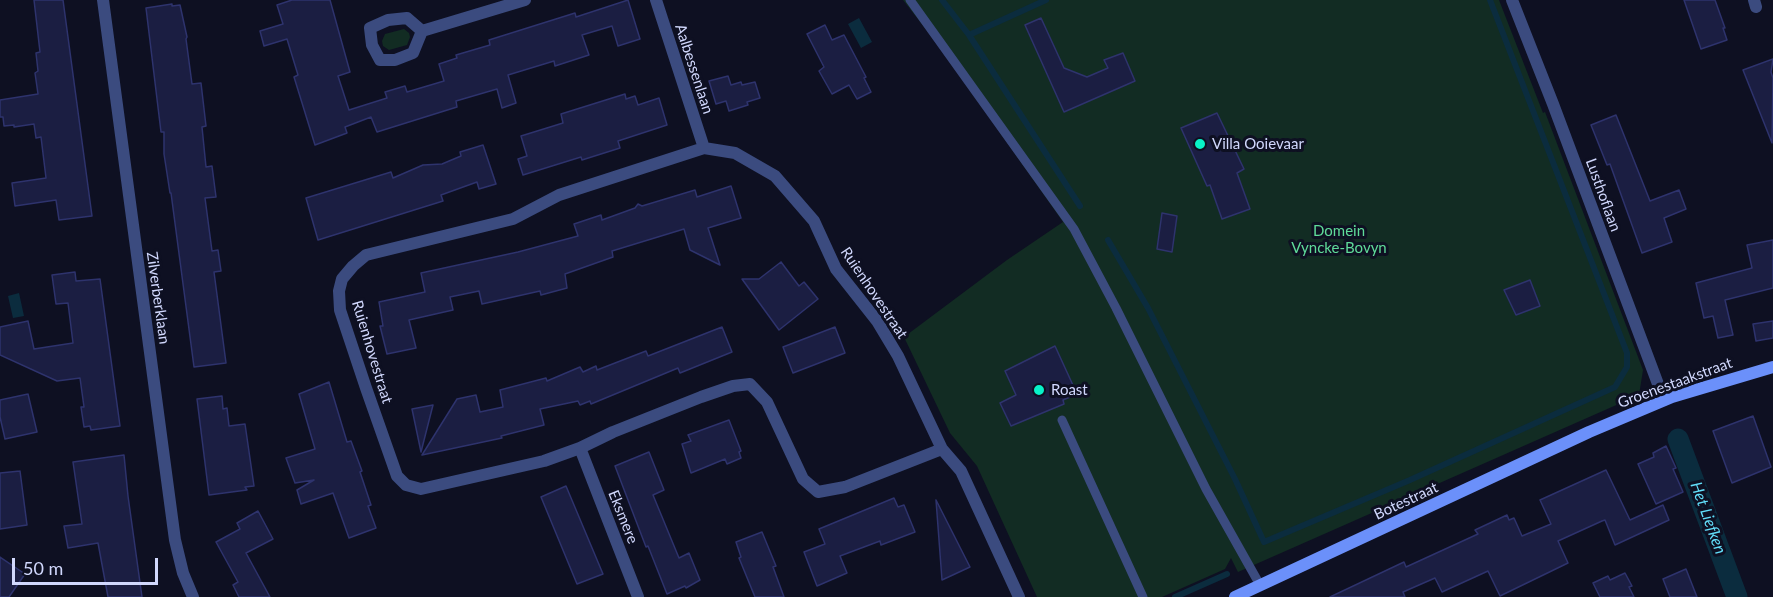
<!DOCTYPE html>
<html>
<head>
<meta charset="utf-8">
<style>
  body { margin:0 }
  #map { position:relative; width:1773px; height:597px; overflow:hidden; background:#0e1022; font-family:Lato,sans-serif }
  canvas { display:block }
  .scale { position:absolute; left:12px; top:558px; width:146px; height:27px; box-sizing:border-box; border:3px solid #d1d8fd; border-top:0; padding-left:8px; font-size:18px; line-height:21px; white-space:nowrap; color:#d1d8fd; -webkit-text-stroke:4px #0e1022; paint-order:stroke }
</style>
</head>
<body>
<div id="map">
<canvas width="1773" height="597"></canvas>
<div class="scale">50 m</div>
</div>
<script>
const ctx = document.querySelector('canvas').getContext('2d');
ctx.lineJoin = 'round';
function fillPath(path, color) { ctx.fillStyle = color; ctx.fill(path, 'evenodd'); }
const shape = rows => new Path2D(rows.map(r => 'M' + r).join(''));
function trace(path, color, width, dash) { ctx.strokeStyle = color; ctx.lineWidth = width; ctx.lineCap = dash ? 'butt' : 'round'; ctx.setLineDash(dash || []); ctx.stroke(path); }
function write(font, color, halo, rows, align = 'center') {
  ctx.font = font + ' Lato,sans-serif'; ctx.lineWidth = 6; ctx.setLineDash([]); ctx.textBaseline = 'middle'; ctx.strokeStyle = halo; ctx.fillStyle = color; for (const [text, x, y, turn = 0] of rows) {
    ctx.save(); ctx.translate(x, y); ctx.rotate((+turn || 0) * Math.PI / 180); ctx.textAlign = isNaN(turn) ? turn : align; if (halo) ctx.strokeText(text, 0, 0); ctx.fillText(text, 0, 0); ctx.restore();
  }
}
const green = shape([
  [903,0,1499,0,1543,113,1545,112,1643,370,1639,395,1238,572,1231,558,1225,569,1162,597,1037,597,977,466,950,433,904,337,1007,260,1063,222,939,46],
  [404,29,409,33,410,37,407,45,389,50,383,46,382,41,385,34]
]);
const water = shape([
  [859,18,872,42,861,48,848,24],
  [19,293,24,316,13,318,8,296]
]);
const stream = shape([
  [942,0,969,35,1080,206],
  [969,35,1046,0],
  [1108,240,1148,308,1235,479,1264,542,1410,480,1615,387,1627,367,1627,353,1490,0],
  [1175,597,1227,574]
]);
const canal = shape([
  [1678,439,1737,597]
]);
const building = shape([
  [34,0,63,0,92,216,59,220,56,200,15,206,12,183,46,178,41,137,36,138,34,124,14,127,14,125,4,126,3,117,0,117,0,100,38,94,35,73,38,71,36,53,40,52,34,0],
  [292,0,330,0,350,72,338,76,349,110,387,98,385,92,405,86,407,92,444,81,439,64,457,58,456,55,490,45,489,40,575,13,576,17,628,0,640,39,618,46,612,26,582,35,589,55,555,66,554,61,508,75,516,103,502,108,497,89,456,101,457,107,377,132,371,117,345,127,347,133,315,145,294,77,298,75,287,39,264,46,260,31,283,24,277,5,292,0],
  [1684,0,1715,0,1725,28,1723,28,1727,40,1701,49,1684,0],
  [172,4,172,6,180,5,187,37,186,39,192,84,201,83,206,126,202,127,206,167,212,166,216,197,205,198,212,251,218,250,221,271,214,272,226,363,194,367,171,193,170,193,164,154,164,132,161,132,146,8,172,4],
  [1041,18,1064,68,1087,77,1108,68,1104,60,1123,53,1135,81,1064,112,1025,25,1041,18],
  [825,25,832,40,844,35,866,77,864,78,871,92,857,99,849,85,832,94,819,71,824,67,807,34,825,25],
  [1773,59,1771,72,1773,78,1772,143,1743,70,1773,59],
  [728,76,731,85,741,82,742,85,755,82,760,98,747,102,748,105,729,111,726,101,716,104,709,81,728,76],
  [625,94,626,99,635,96,638,105,659,98,667,125,618,141,620,148,582,160,581,157,523,175,518,159,527,156,521,136,563,123,561,114,625,94],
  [1217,113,1244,169,1237,173,1250,209,1222,219,1210,185,1207,186,1181,128,1217,113],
  [1616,115,1650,201,1679,190,1686,209,1664,218,1672,242,1642,253,1610,164,1607,165,1591,125,1616,115],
  [483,145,496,184,479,189,477,182,441,195,443,201,318,240,306,198,391,172,393,178,423,165,442,164,461,156,460,152,483,145],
  [731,186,741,218,708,228,720,265,690,250,684,229,612,251,613,257,565,274,567,288,541,295,540,291,482,304,479,291,450,297,453,310,409,320,416,348,387,354,380,326,383,326,379,302,425,292,421,273,518,252,578,236,574,224,601,215,602,220,635,208,638,204,642,206,695,190,697,197,731,186],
  [1162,213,1177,216,1172,252,1157,249,1162,213],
  [1773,240,1773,288,1725,300,1733,335,1718,338,1713,316,1704,318,1696,283,1752,268,1747,245,1773,240],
  [781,262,799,286,804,282,818,299,779,330,742,279,759,279,781,262],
  [75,272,76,281,100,279,120,426,91,430,90,426,84,427,81,407,84,407,80,378,57,381,0,355,0,327,28,321,34,349,73,343,68,303,56,304,52,275,75,272],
  [1530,280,1540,306,1516,315,1504,290,1530,280],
  [1773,321,1773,338,1756,341,1753,324,1773,321],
  [722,327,732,352,680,373,678,368,591,404,590,401,580,405,578,401,540,409,544,425,501,436,502,438,422,455,457,399,476,395,480,412,503,407,500,390,546,378,547,381,580,367,583,372,596,366,597,370,646,351,648,356,722,327],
  [835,327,845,353,793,373,783,347,835,327],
  [1055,346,1077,394,1063,400,1064,404,1011,426,1000,403,1016,395,1005,371,1055,346],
  [329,382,347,442,351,441,362,471,360,472,371,505,368,506,376,528,349,538,333,493,301,504,297,490,314,480,295,483,286,458,315,449,299,394,329,382],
  [28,394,37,432,5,439,0,417,0,400,28,394],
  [222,396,223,409,227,408,229,426,245,424,254,486,245,487,247,490,209,495,197,399,222,396],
  [433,405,421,452,412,409,433,405],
  [1753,416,1771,467,1732,483,1713,431,1753,416],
  [729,420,741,451,739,452,741,458,727,464,725,459,691,473,682,444,691,441,688,435,729,420],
  [1666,446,1676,468,1673,469,1683,492,1656,504,1638,464,1654,457,1653,453,1666,446],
  [649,452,664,490,653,495,679,558,689,553,700,580,686,588,685,586,667,594,648,546,646,547,615,466,649,452],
  [124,455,128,496,142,597,108,597,98,543,68,548,64,526,82,524,73,462,124,455],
  [1606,470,1630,520,1663,505,1669,520,1615,545,1605,520,1602,521,1558,541,1568,563,1500,596,1488,571,1442,592,1435,578,1403,592,1405,597,1330,597,1404,562,1406,567,1478,534,1475,530,1507,515,1509,520,1514,518,1522,536,1551,524,1540,500,1606,470],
  [20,471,27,525,0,529,0,473,20,471],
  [566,486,603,574,577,584,541,497,566,486],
  [894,498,898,507,904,505,915,532,881,545,880,541,840,556,847,573,817,586,804,552,825,544,819,529,894,498],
  [936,500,970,567,942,580,936,500],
  [258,511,273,539,246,553,270,597,239,597,233,585,238,582,216,542,240,529,237,523,258,511],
  [762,532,776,566,773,567,784,597,755,597,739,558,741,557,736,542,762,532],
  [0,557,25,574,9,597,0,597,0,557],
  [1686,569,1697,597,1670,597,1663,579,1686,569],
  [1625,573,1632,586,1629,587,1634,597,1600,597,1593,583,1608,576,1610,580,1625,573]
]);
const lane = shape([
  [910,0,1074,229,1116,308,1206,489,1260,585],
  [1062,420,1143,597]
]);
const street = shape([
  [103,0,175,540,183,573,193,597],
  [656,0,704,148],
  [1512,0,1553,104,1664,400],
  [1754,0,1756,7],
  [407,18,422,31,413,53,395,60,380,60,372,45,370,28,388,20,407,18],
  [422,31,525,0],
  [580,448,638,597],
  [942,449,845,487,818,492,803,479,767,402,750,384,733,386,701,397,613,432,580,448,544,461,421,489,406,485,397,476,366,388,340,310,339,291,342,279,353,266,366,255,513,219,559,195,704,148,735,153,775,176,814,221,836,269,877,321,898,356,942,449,961,471,1019,597]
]);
const secondary = shape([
  [1235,597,1589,432,1672,397,1773,367]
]);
const markers = [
  [1200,144,6,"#08f2c8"],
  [1039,390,6,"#08f2c8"]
];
const streetNames = [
  ["Aalbessenlaan",694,69,72],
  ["Lusthoflaan",1603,195,70],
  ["Ruienhovestraat",874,293,56],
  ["Zilverberklaan",158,298,82],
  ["Ruienhovestraat",372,352,73],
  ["Groenestaakstraat",1675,383,-20],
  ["Botestraat",1406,501,-25],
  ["Eksmere",623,517,68]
];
const poiNames = [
  ["Villa Ooievaar",1212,144],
  ["Roast",1051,390]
];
const parkNames = [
  ["Domein",1339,231],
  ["Vyncke-Bovyn",1339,248]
];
const waterNames = [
  ["Het Liefken",1708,518,70]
];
fillPath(green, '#122c23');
fillPath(water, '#0b2c3e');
trace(stream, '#0b2c3e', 6);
trace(canal, '#0b2c3e', 21);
fillPath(building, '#1b1e42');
trace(building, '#2e336d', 1.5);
trace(lane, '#3b4b7f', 9);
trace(street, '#3b4b7f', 12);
trace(secondary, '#6b90fa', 12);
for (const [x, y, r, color] of markers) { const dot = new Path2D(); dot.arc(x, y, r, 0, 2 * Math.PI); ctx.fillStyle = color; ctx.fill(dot); trace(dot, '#0e1022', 2); }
write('15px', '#d1d8fd', '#0e1022', streetNames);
write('15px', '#d1d8fd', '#0e1022', poiNames, 'left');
write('15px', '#5fdb99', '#0e1022', parkNames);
write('italic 16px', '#62defa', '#0e1022', waterNames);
</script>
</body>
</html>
